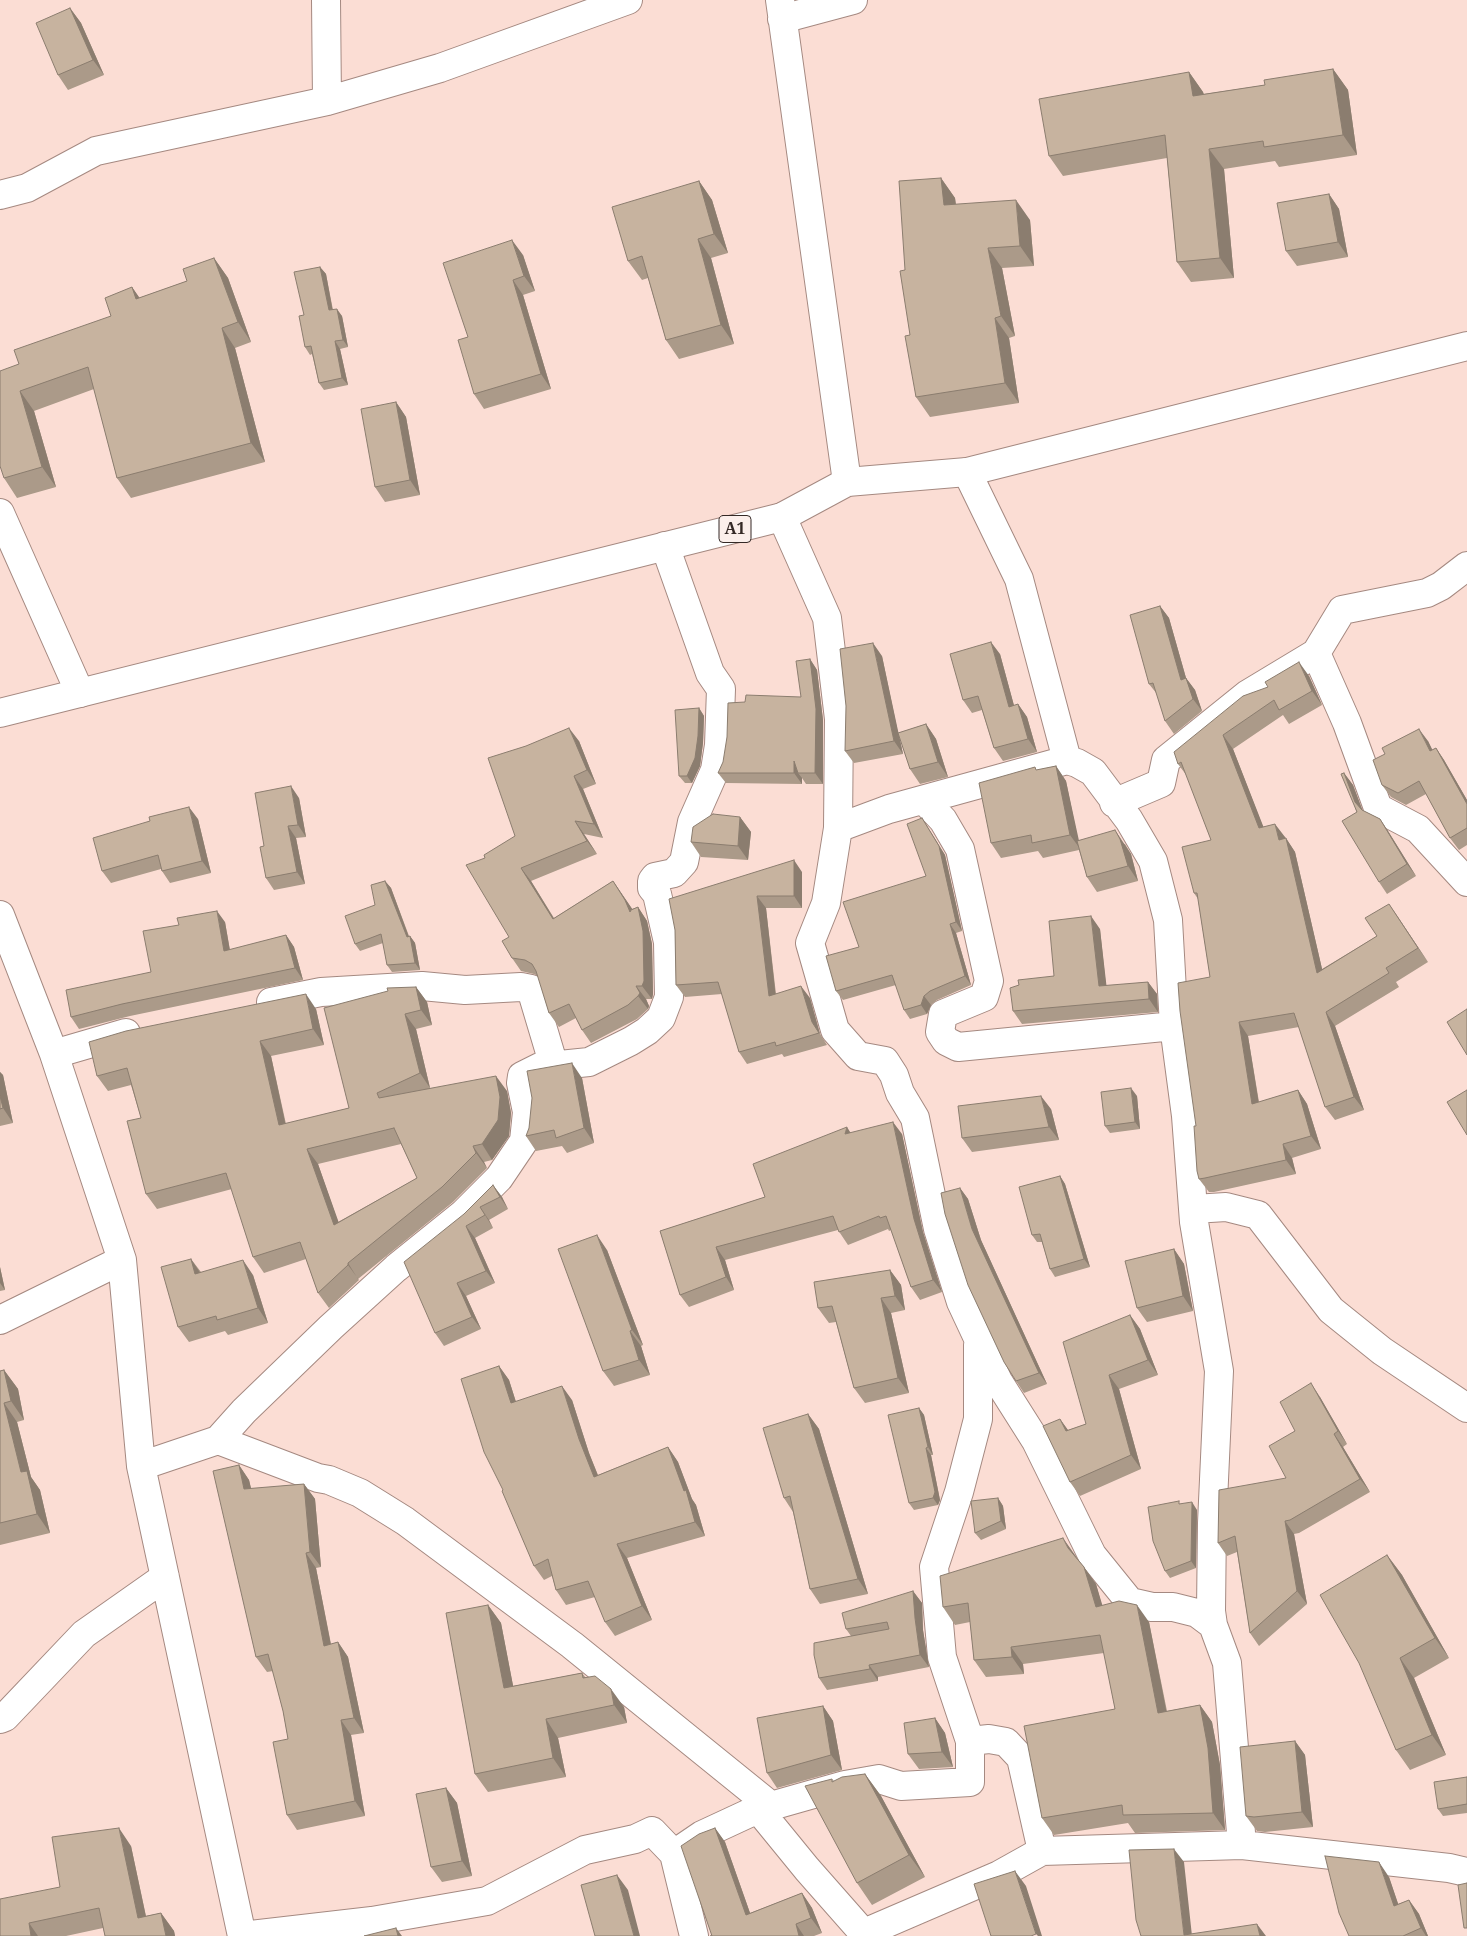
<!DOCTYPE html>
<html>
<head>
<meta charset="utf-8">
<style>
  body { margin:0 }
  canvas { display:block; background:#fbddd4 }
</style>
</head>
<body>
<canvas width="1467" height="1936"></canvas>
<script>
const ctx = document.querySelector('canvas').getContext('2d');
ctx.lineJoin = 'round';
const shape = rows => new Path2D(rows.map(r => 'M' + r).join(''));
function trace(path, color, width, dash) { ctx.strokeStyle = color; ctx.lineWidth = width; ctx.lineCap = dash ? 'butt' : 'round'; ctx.setLineDash(dash || []); ctx.stroke(path); }
function fillPath(path, color) { ctx.fillStyle = color; ctx.fill(path, 'evenodd'); }
function write(font, color, halo, rows, align = 'center') {
  ctx.font = font + ' "Noto Serif",serif'; ctx.lineWidth = 4.5; ctx.setLineDash([]); ctx.textBaseline = 'middle'; ctx.strokeStyle = halo; ctx.fillStyle = color; for (const [text, x, y, turn = 0] of rows) {
    ctx.save(); ctx.translate(x, y); ctx.rotate((+turn || 0) * Math.PI / 180); ctx.textAlign = isNaN(turn) ? turn : align; if (halo) ctx.strokeText(text, 0, 0); ctx.fillText(text, 0, 0); ctx.restore();
  }
}
const street = shape([
  [326,0,327,101],
  [780,0,847,482],
  [782,19,853,0],
  [0,195,27,188,96,151,327,101,440,68,628,0],
  [967,472,1019,579,1067,760],
  [0,513,80,693],
  [782,517,827,618,839,719,838,828,826,903,810,943,835,1030,858,1056,885,1061,894,1075,900,1093,915,1118,938,1229,961,1302,998,1381,1036,1441,1092,1555,1130,1602,1152,1607,1173,1607,1197,1613,1213,1625],
  [1316,653,1347,723,1378,808,1418,829,1467,882],
  [925,801,943,820,960,849,989,981,984,997,943,1014,940,1032,946,1041,958,1047,1174,1026],
  [1114,803,1161,783,1166,760,1248,694,1316,653,1342,610,1427,593,1441,586,1467,566],
  [838,828,889,809,1067,760,1077,763,1093,772,1129,820,1153,861,1168,920,1174,1026,1186,1116,1194,1222,1219,1371,1212,1523,1211,1611,1213,1625,1227,1663,1242,1845],
  [0,915,54,1054,122,1260,141,1466,242,1936],
  [271,1002,321,992,422,986,465,990,521,987,531,989,554,1066],
  [54,1054,126,1033],
  [1194,1209,1226,1207,1258,1215,1331,1310,1382,1351,1467,1408],
  [0,1320,122,1260],
  [218,1440,244,1411,331,1327,396,1268,463,1214,499,1178,524,1141,527,1112,521,1083,522,1076,540,1067,589,1062,631,1041,647,1031,661,1018,669,997,668,942,657,894,652,888,652,881,655,877,674,873,684,862,692,822,715,770,719,745,721,689,710,673,665,546],
  [141,1466,218,1440,318,1478,329,1480,360,1493,405,1521,572,1645,771,1806,758,1809,807,1869,866,1936],
  [0,1719,5,1717,84,1634,165,1577],
  [970,1741,942,1657,934,1567,959,1492,978,1419,978,1345],
  [771,1806,845,1785,879,1779,901,1786,970,1782,970,1741,989,1739,1006,1742,1021,1758,1042,1851],
  [674,1854,694,1936],
  [864,1933,999,1875,1042,1851,1242,1845,1449,1868,1467,1872],
  [242,1936,372,1921,487,1901,585,1850,635,1839,652,1831,674,1854,702,1835,758,1809]
]);
const highway = shape([
  [0,713,782,517,847,482,967,472,1467,346]
]);
const wall = shape([
  [70,8,81,23,104,75,68,90,58,75],
  [1333,69,1348,90,1357,155,1279,167,1275,161,1224,169,1234,278,1191,282,1177,262,1167,158,1063,176,1049,156,1189,72,1203,92,1204,94,1265,85],
  [941,178,955,198,956,204,1030,220,1034,266,1002,268,1015,336,1009,338,1019,403,930,417,916,397,910,335,905,270],
  [699,181,712,200,728,253,711,258,734,344,679,359,666,340,648,278,642,280,628,261],
  [1329,194,1339,209,1348,257,1297,266,1286,251],
  [523,255,535,291,523,295,551,389,484,409,474,394,468,337],
  [214,258,228,278,251,342,235,348,265,462,131,498,117,478,94,389,34,411,56,487,17,498,4,478,19,364,111,316,132,287,139,298,187,281],
  [320,267,326,274,333,310,342,316,348,347,340,349,348,385,324,390,319,383,312,354,310,355,305,347,304,315],
  [396,402,406,417,420,495,385,502,375,487],
  [1160,606,1169,618,1186,678,1195,690,1202,711,1174,734,1165,721,1157,694,1149,684],
  [1000,654,1014,706,1018,704,1027,717,1037,752,1003,761,994,748,982,710,972,713,963,700],
  [882,656,898,733,926,724,936,739,948,777,920,784,910,769,899,735,903,754,854,763,845,751],
  [810,659,817,670,823,720,823,784,806,784,802,778,802,784,726,783,718,773,801,697],
  [1309,676,1322,705,1289,724,1283,715,1233,749,1263,827,1285,837,1295,852,1322,969,1377,936,1389,904,1428,962,1396,982,1399,987,1335,1026,1364,1110,1335,1120,1325,1107,1299,1027,1248,1036,1259,1102,1298,1090,1307,1104,1321,1149,1292,1158,1296,1174,1214,1192,1209,1192,1199,1179,1196,1126,1210,977,1198,899,1194,893,1211,840,1187,776,1178,764],
  [699,708,704,716,703,743,700,766,692,783,685,783,679,776],
  [579,741,596,784,583,789,603,838,584,834,597,854,531,881,554,918,613,881,632,909,638,907,647,921,652,944,653,994,652,999,646,999,649,1006,648,1009,637,1019,591,1043,582,1030,576,1018,559,1027,549,1013,538,976,534,974,521,971,512,958,509,937,515,836],
  [1428,741,1432,750,1436,748,1444,760,1467,800,1467,845,1459,850,1450,838,1426,794,1406,805,1391,797,1382,785],
  [1056,766,1066,781,1078,840,1125,844,1131,854,1138,881,1097,892,1087,877,1079,850,1043,858,1038,851,1001,858,991,843,1037,770],
  [1344,773,1353,785,1362,810,1380,819,1388,831,1416,876,1387,894,1379,882],
  [299,798,306,837,296,838,305,884,274,890,266,878,264,846],
  [740,817,751,832,748,860,701,857,691,842],
  [922,818,945,855,962,931,956,933,971,985,937,1000,931,1005,927,1014,910,1019,904,1010,896,985,843,1000,836,991,859,947,926,876],
  [198,819,211,873,170,883,162,871,161,869,111,883,102,871],
  [802,872,802,908,766,908,776,994,810,998,820,1034,827,1045,784,1057,782,1054,747,1064,739,1052,722,994,685,997,676,985,675,930],
  [385,881,391,888,409,936,410,936,415,943,420,970,392,972,387,965,383,943,360,951,355,944,375,905],
  [225,922,230,950,286,935,294,947,303,980,130,1016,79,1029,71,1017,151,972],
  [1100,929,1106,986,1148,982,1157,994,1158,1012,1022,1024,1013,1011,1054,976],
  [416,987,427,1002,432,1025,416,1029,430,1088,507,1091,511,1113,509,1136,492,1160,484,1162,487,1168,453,1202,358,1279,359,1280,329,1308,318,1293,306,1259,264,1273,253,1257,232,1189,157,1209,146,1194,141,1118,131,1085,108,1091,97,1076,316,1009,324,1045,271,1056,286,1124,349,1108],
  [401,1144,417,1178,338,1222,318,1164],
  [0,1072,3,1075,13,1123,0,1126],
  [582,1078,594,1143,567,1153,562,1146,536,1151,526,1136],
  [1137,1096,1140,1129,1110,1133,1105,1126],
  [1051,1109,1059,1140,972,1152,962,1138],
  [850,1133,902,1134,923,1232,942,1292,920,1300,911,1287,891,1230,889,1231,888,1229,848,1245,838,1230,725,1260,734,1290,689,1307,680,1295,660,1231,765,1197],
  [1060,1176,1065,1184,1090,1267,1055,1277,1050,1269,1042,1242,1037,1242,1032,1235],
  [493,1185,502,1197,508,1209,489,1220,493,1228,475,1238,495,1283,466,1296,481,1329,444,1346,435,1333,464,1214],
  [960,1188,968,1199,981,1240,1047,1384,1024,1393,1016,1381],
  [1174,1249,1184,1264,1193,1311,1147,1322,1137,1308],
  [607,1250,643,1345,641,1346,650,1375,614,1386,603,1371],
  [191,1259,201,1272,253,1275,268,1323,228,1335,225,1331,189,1342,178,1327],
  [0,1267,5,1290,0,1291],
  [890,1270,901,1285,905,1310,891,1313,909,1393,865,1403,854,1388,836,1322,829,1323,818,1308],
  [1130,1315,1140,1329,1158,1375,1119,1389,1141,1469,1080,1496,1070,1482,1060,1419,1068,1430,1086,1424],
  [499,1366,509,1380,516,1402,572,1400,589,1453,598,1475,668,1447,678,1462,692,1499,696,1505,705,1536,627,1558,652,1620,615,1636,605,1622,595,1597,566,1605,556,1590,552,1576,544,1580,534,1566,503,1490],
  [4,1370,18,1389,24,1420,17,1422,31,1477,40,1490,50,1533,0,1545,0,1371],
  [1320,1397,1347,1444,1343,1447,1370,1492,1299,1533,1294,1534,1307,1604,1259,1646,1250,1633,1237,1552,1227,1556,1218,1543,1286,1478,1295,1431],
  [919,1408,924,1415,933,1455,931,1455,940,1500,938,1505,914,1510,909,1503],
  [808,1414,819,1429,868,1594,820,1604,810,1589,793,1512,784,1498],
  [239,1465,249,1480,251,1489,304,1484,315,1499,321,1567,316,1568,331,1644,338,1642,348,1657,364,1733,351,1735,365,1816,297,1830,287,1815,288,1739,283,1711,273,1671,267,1672,256,1657],
  [998,1498,1003,1506,1006,1529,981,1540,975,1533],
  [1181,1504,1197,1510,1196,1568,1170,1578,1165,1571],
  [1075,1555,1096,1584,1102,1606,1149,1622,1167,1711,1200,1705,1212,1722,1220,1765,1225,1830,1135,1833,1128,1823,1054,1835,1042,1818,1115,1709,1104,1653,1023,1664,1024,1674,986,1677,974,1660,970,1622,955,1625,943,1607],
  [1387,1555,1402,1575,1449,1658,1414,1678,1446,1755,1410,1770,1396,1750],
  [913,1591,922,1603,923,1630,929,1667,878,1677,878,1681,827,1690,819,1678,851,1636,846,1629],
  [488,1605,501,1623,513,1686,582,1673,586,1678,624,1707,627,1723,558,1738,566,1777,488,1792,475,1774],
  [823,1706,833,1721,842,1770,777,1788,767,1773],
  [935,1718,945,1733,953,1767,919,1769,908,1754],
  [1295,1741,1305,1755,1313,1827,1265,1832,1257,1831,1246,1816],
  [865,1774,881,1796,925,1877,872,1905,857,1883,832,1779,834,1781],
  [1467,1777,1467,1813,1443,1816,1438,1809],
  [446,1788,457,1803,472,1876,442,1882,431,1867],
  [715,1828,725,1842,750,1913,802,1893,812,1908,822,1933,814,1936,710,1936,712,1936],
  [131,1846,146,1916,161,1913,174,1931,175,1936,105,1936,103,1928,66,1936,0,1936,60,1887],
  [1389,1877,1398,1904,1409,1900,1419,1914,1428,1936,1349,1936]
]);
const shadedWall = shape([
  [70,8,81,23,104,75,93,60],
  [1333,69,1348,90,1357,155,1343,135],
  [1189,72,1203,92,1208,116,1193,96],
  [1209,149,1224,169,1234,278,1220,258],
  [941,178,955,198,958,225,944,205],
  [699,181,712,200,728,253,714,234],
  [1329,194,1339,209,1348,257,1338,242],
  [1016,200,1030,220,1034,266,1020,246],
  [698,239,711,258,734,344,721,325],
  [512,240,523,255,535,291,524,276],
  [988,248,1002,268,1015,336,1001,316],
  [214,258,228,278,251,342,238,322],
  [320,267,326,274,334,318,329,310],
  [513,280,523,295,551,389,541,374],
  [132,287,146,307,136,299],
  [337,309,342,316,348,347,343,340],
  [995,318,1009,338,1019,403,1005,383],
  [222,328,235,348,265,462,251,443],
  [335,341,340,349,348,385,342,378],
  [20,391,34,411,56,487,42,467],
  [396,402,406,417,420,495,410,480],
  [1160,606,1169,618,1190,692,1181,680],
  [991,642,1000,654,1018,720,1009,707],
  [873,643,882,656,903,754,894,741],
  [810,659,817,670,823,720,823,784,815,773],
  [1299,662,1309,676,1322,705,1312,691],
  [1186,678,1195,690,1202,711,1193,699],
  [1018,704,1027,717,1037,752,1028,739],
  [699,708,704,716,703,743,700,766,692,783,687,776],
  [926,724,936,739,948,777,938,762],
  [569,728,579,741,596,784,587,770],
  [1419,729,1428,741,1439,763,1430,751],
  [1223,735,1233,749,1269,841,1259,828],
  [1436,748,1444,760,1467,800,1467,804],
  [794,761,798,773,802,778,802,784,794,773],
  [1056,766,1066,781,1081,850,1070,835],
  [1344,773,1353,785,1364,814,1355,802],
  [574,776,583,789,603,838,594,824],
  [291,786,299,798,306,837,298,825],
  [189,807,198,819,211,873,202,861],
  [740,817,751,832,748,860,738,846],
  [922,818,945,855,962,931,956,922],
  [1380,819,1388,831,1416,876,1407,864],
  [575,821,584,834,597,854,587,841],
  [1275,824,1285,837,1288,854,1279,840],
  [288,826,296,838,305,884,297,872],
  [1115,830,1131,854,1138,881,1128,866],
  [1286,838,1295,852,1326,986,1317,973],
  [794,860,802,872,802,908,794,896],
  [521,868,531,881,562,932,553,919],
  [385,881,391,888,410,940,410,936,415,943,420,970,415,963,407,937],
  [613,881,622,894,635,913,630,912],
  [757,896,766,908,777,1008,769,996],
  [1389,904,1398,917,1428,962,1418,948],
  [638,907,647,921,652,944,653,994,652,999,642,986],
  [217,911,225,922,232,963,224,951],
  [1091,916,1100,929,1108,999,1099,986],
  [950,924,956,933,971,985,965,976],
  [286,935,294,947,303,980,295,968],
  [1148,982,1157,994,1158,1012,1149,999],
  [636,986,646,999,649,1006,648,1009,638,996],
  [801,986,810,998,820,1034,827,1045,812,1022],
  [416,987,427,1002,432,1025,421,1010],
  [306,994,316,1009,324,1045,313,1029],
  [924,996,931,1005,927,1014,921,1005],
  [1326,1012,1335,1026,1364,1110,1354,1097],
  [405,1014,416,1029,430,1088,420,1073],
  [1239,1022,1248,1036,1261,1117,1252,1104],
  [260,1041,271,1056,289,1141,279,1125],
  [572,1063,582,1078,594,1143,584,1128],
  [0,1072,3,1075,13,1123,3,1108,0,1096],
  [496,1076,507,1091,511,1113,509,1136,492,1160,482,1144],
  [1131,1088,1137,1096,1140,1129,1135,1122],
  [1298,1090,1307,1104,1321,1149,1311,1136],
  [1041,1096,1051,1109,1059,1140,1049,1127],
  [893,1122,902,1134,923,1232,942,1292,933,1280,914,1219],
  [847,1127,855,1140,845,1134],
  [1283,1144,1292,1158,1296,1174,1286,1160],
  [473,1146,484,1162,487,1168,476,1153],
  [307,1149,318,1164,345,1240,334,1225],
  [1060,1176,1065,1184,1090,1267,1084,1259],
  [493,1185,502,1197,508,1209,500,1197],
  [960,1188,968,1199,981,1240,1047,1384,1039,1373,972,1229],
  [480,1207,489,1220,493,1228,485,1215],
  [466,1226,475,1238,495,1283,486,1271],
  [597,1235,607,1250,643,1345,632,1330],
  [716,1247,725,1260,734,1290,726,1277],
  [1174,1249,1184,1264,1193,1311,1183,1296],
  [191,1259,201,1274,195,1274],
  [243,1260,253,1275,268,1323,258,1308],
  [348,1263,358,1279,359,1280,348,1265],
  [0,1267,5,1290,0,1283],
  [890,1270,901,1285,905,1310,895,1296],
  [457,1283,466,1296,481,1329,472,1317],
  [881,1298,891,1313,909,1393,898,1378],
  [1130,1315,1140,1329,1158,1375,1148,1360],
  [630,1331,641,1346,650,1375,639,1360],
  [499,1366,509,1380,521,1418,511,1403],
  [4,1370,18,1389,24,1420,11,1401],
  [1109,1375,1119,1389,1141,1469,1131,1455],
  [1311,1383,1320,1397,1347,1444,1338,1431],
  [562,1386,572,1400,589,1453,604,1491,594,1477,579,1439],
  [4,1403,17,1422,31,1477,40,1490,50,1533,37,1514,21,1472],
  [919,1408,924,1415,933,1455,928,1447],
  [808,1414,819,1429,868,1594,858,1579],
  [1060,1419,1070,1433,1066,1431],
  [1334,1434,1343,1447,1370,1492,1360,1479],
  [668,1447,678,1462,692,1499,696,1505,705,1536,695,1522],
  [926,1448,931,1455,940,1500,938,1505,933,1498],
  [239,1465,249,1480,255,1504,244,1489],
  [304,1484,315,1499,321,1567,310,1552],
  [998,1498,1003,1506,1006,1529,1001,1521],
  [1192,1502,1197,1510,1196,1568,1191,1561],
  [1285,1521,1294,1534,1307,1604,1297,1591],
  [1063,1538,1075,1555,1080,1565,1068,1548],
  [617,1544,627,1558,652,1620,642,1606],
  [306,1553,316,1568,334,1661,324,1646],
  [1387,1555,1402,1575,1449,1658,1435,1638],
  [1084,1567,1096,1584,1108,1624,1096,1607],
  [913,1591,922,1603,923,1630,929,1667,920,1655,915,1618],
  [488,1605,501,1623,517,1706,504,1688],
  [1137,1605,1149,1622,1170,1730,1158,1713],
  [338,1642,348,1657,364,1733,354,1718],
  [1011,1647,1023,1664,1024,1674,1012,1657],
  [1400,1658,1414,1678,1446,1755,1432,1735],
  [869,1665,878,1677,878,1681,870,1669],
  [611,1689,624,1707,627,1723,614,1705],
  [1200,1705,1212,1722,1220,1765,1225,1830,1213,1813],
  [823,1706,833,1721,842,1770,831,1755],
  [935,1718,945,1733,953,1767,942,1752],
  [546,1719,558,1738,566,1777,553,1758],
  [341,1720,351,1735,365,1816,355,1801],
  [1295,1741,1305,1755,1313,1827,1302,1812],
  [865,1774,881,1796,925,1877,909,1855],
  [446,1788,457,1803,472,1876,462,1861],
  [119,1828,131,1846,150,1936,138,1918],
  [715,1828,725,1842,756,1930,746,1915],
  [1174,1849,1184,1862,1192,1936,1184,1935],
  [1379,1862,1389,1877,1404,1921,1394,1906],
  [1015,1871,1026,1886,1042,1936,1038,1936,1036,1934],
  [617,1875,628,1890,640,1936,634,1936],
  [802,1893,812,1908,822,1933,811,1918],
  [1409,1900,1419,1914,1428,1936,1426,1936,1421,1928],
  [161,1913,174,1931,175,1936,166,1936],
  [29,1923,38,1936,31,1936],
  [796,1924,804,1936,799,1936],
  [1257,1924,1266,1936,1260,1936],
  [396,1928,402,1936,398,1936]
]);
const building = shape([
  [70,8,93,60,58,75,36,23,70,8],
  [1333,69,1343,135,1264,147,1263,141,1209,149,1220,258,1177,262,1165,135,1049,156,1039,99,1189,72,1193,96,1265,85,1264,80,1333,69],
  [941,178,944,205,1016,200,1020,246,988,248,1001,316,995,318,1005,383,916,397,905,336,910,335,900,271,905,270,899,181,941,178],
  [699,181,714,234,698,239,721,325,666,340,642,256,628,261,612,207,699,181],
  [1329,194,1338,242,1286,251,1277,203,1329,194],
  [512,240,524,276,513,280,541,374,474,394,458,340,468,337,443,263,512,240],
  [214,258,238,322,222,328,251,443,117,478,88,367,20,391,42,467,4,478,0,466,0,371,19,364,14,350,111,316,105,298,132,287,136,299,187,281,183,269,214,258],
  [320,267,329,310,337,309,343,340,335,341,342,378,319,383,311,346,305,347,299,316,304,315,294,272,320,267],
  [396,402,410,480,375,487,361,409,396,402],
  [1160,606,1181,680,1186,678,1193,699,1165,721,1153,683,1149,684,1130,615,1160,606],
  [991,642,1009,707,1018,704,1028,739,994,748,978,696,963,700,950,654,991,642],
  [873,643,894,741,845,751,846,706,840,649,873,643],
  [810,659,816,709,815,773,798,773,794,761,794,773,718,773,723,762,727,737,728,703,745,702,746,695,801,697,796,661,810,659],
  [1299,662,1312,691,1279,710,1274,700,1223,735,1259,828,1275,824,1279,840,1286,838,1317,973,1377,936,1365,918,1389,904,1418,948,1386,968,1389,973,1326,1012,1354,1097,1325,1107,1294,1013,1239,1022,1252,1104,1298,1090,1311,1136,1283,1144,1286,1160,1205,1178,1199,1179,1197,1171,1194,1126,1196,1126,1180,1011,1178,983,1210,977,1197,893,1194,893,1182,847,1211,840,1181,762,1178,764,1174,752,1243,696,1268,687,1265,682,1299,662],
  [699,708,698,736,695,758,687,776,679,776,675,710,699,708],
  [926,724,938,762,910,769,898,733,926,724],
  [569,728,587,770,574,776,594,824,575,821,587,841,521,868,553,919,613,881,625,900,630,912,631,910,638,907,643,931,644,981,642,986,636,986,640,993,638,996,628,1005,582,1030,569,1004,549,1013,536,971,532,964,525,960,512,958,502,941,509,937,466,865,485,858,484,855,515,836,488,758,526,746,569,728],
  [1419,729,1430,751,1436,748,1467,804,1467,828,1450,838,1419,781,1398,793,1382,785,1373,760,1385,754,1382,748,1419,729],
  [1056,766,1070,835,1032,843,1031,835,991,843,979,783,1035,767,1036,770,1056,766],
  [1344,773,1355,802,1362,810,1380,819,1407,864,1379,882,1342,821,1357,812,1341,774,1344,773],
  [291,786,298,825,288,826,297,872,266,878,260,847,264,846,255,793,291,786],
  [189,807,202,861,162,871,158,855,102,871,93,838,150,821,149,817,189,807],
  [713,814,740,817,738,846,691,842,693,827,713,814],
  [922,818,939,846,956,922,950,924,965,976,930,991,924,996,921,1005,904,1010,892,975,836,991,826,956,859,947,843,902,926,876,907,824,922,818],
  [1115,830,1120,839,1128,866,1087,877,1077,841,1115,830],
  [794,860,794,896,757,896,769,996,801,986,812,1022,819,1033,776,1046,775,1042,739,1052,718,982,676,985,675,930,669,899,794,860],
  [385,881,407,937,410,936,415,963,387,965,381,934,355,944,345,916,375,905,371,885,385,881],
  [217,911,224,951,286,935,295,968,122,1004,71,1017,66,990,151,972,143,931,179,925,177,918,217,911],
  [1091,916,1099,986,1148,982,1149,999,1013,1011,1010,988,1019,985,1018,980,1054,976,1049,921,1091,916],
  [416,987,421,1010,405,1014,420,1073,377,1093,379,1098,496,1076,500,1097,498,1120,482,1144,473,1146,476,1153,442,1187,348,1263,348,1265,318,1293,300,1242,253,1257,226,1173,146,1194,127,1121,141,1118,127,1068,97,1076,89,1042,126,1031,306,994,313,1029,260,1041,279,1125,349,1108,324,1008,388,991,387,988,416,987],
  [394,1128,417,1178,334,1225,307,1149,394,1128],
  [1467,1009,1467,1055,1447,1022,1467,1009],
  [572,1063,584,1128,556,1138,554,1130,526,1136,529,1128,532,1098,527,1071,572,1063],
  [1131,1088,1135,1122,1105,1126,1101,1092,1131,1088],
  [1467,1090,1467,1135,1447,1102,1467,1090],
  [0,1096,3,1108,0,1109,0,1096],
  [1041,1096,1049,1127,962,1138,958,1106,1041,1096],
  [893,1122,914,1219,933,1280,911,1287,886,1216,880,1218,879,1216,839,1232,833,1216,716,1247,726,1277,680,1295,660,1231,765,1197,753,1164,847,1127,845,1134,893,1122],
  [1060,1176,1084,1259,1050,1269,1040,1234,1032,1235,1019,1187,1060,1176],
  [493,1185,500,1197,480,1207,485,1215,466,1226,486,1271,457,1283,472,1317,435,1333,404,1262,464,1214,493,1185],
  [960,1188,972,1229,1039,1373,1016,1381,1004,1362,968,1285,945,1214,941,1193,960,1188],
  [597,1235,632,1330,630,1331,639,1360,603,1371,558,1249,597,1235],
  [1174,1249,1183,1296,1137,1308,1125,1261,1174,1249],
  [191,1259,195,1274,243,1260,258,1308,217,1320,216,1316,178,1327,161,1267,191,1259],
  [890,1270,895,1296,881,1298,898,1378,854,1388,832,1306,818,1308,814,1282,890,1270],
  [1130,1315,1148,1360,1109,1375,1131,1455,1070,1482,1043,1426,1060,1419,1066,1431,1086,1424,1063,1342,1130,1315],
  [499,1366,511,1403,562,1386,579,1439,594,1477,668,1447,684,1491,686,1490,695,1522,617,1544,642,1606,605,1622,588,1581,556,1590,548,1559,534,1566,502,1491,503,1490,484,1452,461,1379,499,1366],
  [4,1370,11,1401,4,1403,21,1472,27,1471,37,1514,0,1523,0,1371,4,1370],
  [1311,1383,1338,1431,1334,1434,1360,1479,1290,1520,1285,1521,1297,1591,1250,1633,1235,1536,1218,1543,1219,1490,1286,1478,1269,1446,1295,1431,1280,1402,1311,1383],
  [919,1408,928,1447,926,1448,935,1492,933,1498,909,1503,888,1415,919,1408],
  [808,1414,858,1579,810,1589,790,1496,784,1498,763,1428,808,1414],
  [239,1465,244,1489,304,1484,310,1552,306,1553,324,1646,338,1642,354,1718,341,1720,355,1801,287,1815,273,1742,288,1739,283,1711,268,1654,256,1657,213,1471,239,1465],
  [998,1498,1001,1521,975,1533,971,1501,998,1498],
  [1179,1501,1179,1504,1192,1502,1191,1561,1165,1571,1153,1541,1148,1507,1179,1501],
  [1063,1538,1068,1548,1084,1567,1096,1607,1119,1601,1137,1605,1158,1713,1200,1705,1208,1748,1213,1813,1123,1815,1122,1805,1042,1818,1024,1726,1115,1709,1100,1635,1011,1647,1012,1657,974,1660,968,1603,943,1607,940,1576,1063,1538],
  [1387,1555,1435,1638,1400,1658,1432,1735,1396,1750,1359,1663,1320,1595,1387,1555],
  [913,1591,915,1618,920,1655,869,1665,870,1669,819,1678,814,1655,814,1643,889,1629,887,1622,846,1629,842,1613,913,1591],
  [488,1605,504,1688,582,1673,583,1678,595,1676,611,1689,614,1705,546,1719,553,1758,475,1774,446,1613,488,1605],
  [823,1706,831,1755,767,1773,757,1718,823,1706],
  [935,1718,942,1752,908,1754,904,1723,935,1718],
  [1295,1741,1302,1812,1254,1817,1246,1816,1240,1747,1295,1741],
  [865,1774,909,1855,857,1883,805,1786,832,1779,832,1782,842,1777,865,1774],
  [1467,1777,1467,1804,1438,1809,1434,1782,1467,1777],
  [446,1788,462,1861,431,1867,416,1794,446,1788],
  [119,1828,138,1918,161,1913,166,1936,105,1936,99,1908,29,1923,31,1936,0,1936,0,1899,60,1887,52,1837,119,1828],
  [715,1828,746,1915,802,1893,811,1918,796,1924,799,1936,710,1936,712,1936,681,1846,699,1834,715,1828],
  [1174,1849,1184,1935,1257,1924,1260,1936,1141,1936,1136,1920,1129,1850,1174,1849],
  [1325,1856,1379,1862,1394,1906,1409,1900,1421,1928,1403,1936,1349,1936,1339,1913,1325,1856],
  [1015,1871,1036,1934,1031,1936,991,1936,974,1884,1015,1871],
  [617,1875,634,1936,595,1936,581,1885,617,1875],
  [1467,1883,1467,1928,1464,1928,1458,1885,1467,1883],
  [396,1928,398,1936,364,1936,396,1928]
]);
const shields = [
  [735,529,32]
];
const shieldNames = [
  ["A1",735,529]
];
trace(street, '#a58981', 30);
trace(highway, '#a58981', 30);
trace(street, '#fff', 28);
trace(highway, '#fff', 28);
fillPath(wall, '#ab9a89');
fillPath(shadedWall, '#8b7d6f');
fillPath(building, '#c7b39f');
trace(building, '#8b7d6f', 1);
for (const [x, y, w] of shields) { const box = new Path2D(); box.roundRect(x - w / 2, y - 13.5, w, 27, 4); ctx.fillStyle = '#fbefeb'; ctx.fill(box); trace(box, '#342926', 1); }
write('bold 16px', '#342926', null, shieldNames);
</script>
</body>
</html>
